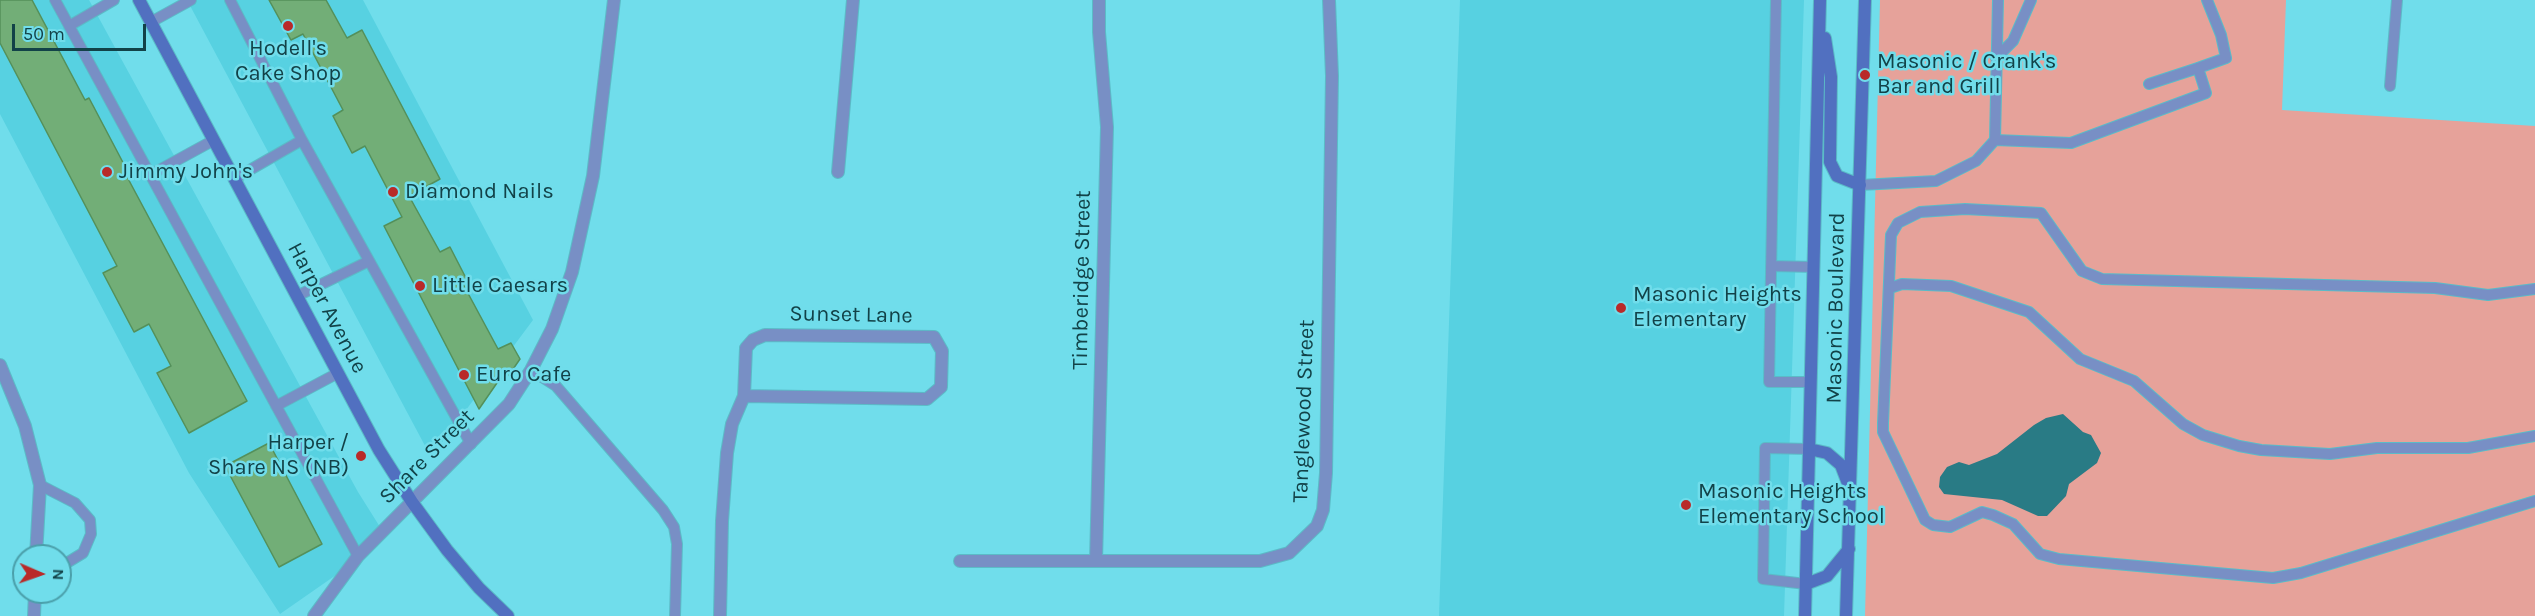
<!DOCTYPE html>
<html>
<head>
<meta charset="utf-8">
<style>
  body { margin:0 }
  #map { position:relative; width:2535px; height:616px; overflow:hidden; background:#70ddeb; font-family:Karla,sans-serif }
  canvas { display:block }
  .north { position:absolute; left:12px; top:544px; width:60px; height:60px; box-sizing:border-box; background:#70ddeb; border:2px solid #4a9faa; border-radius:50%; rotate:92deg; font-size:16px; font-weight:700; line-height:24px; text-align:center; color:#124248 }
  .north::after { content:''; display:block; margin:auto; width:21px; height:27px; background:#b92a29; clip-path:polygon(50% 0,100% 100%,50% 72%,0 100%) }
  .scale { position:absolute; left:12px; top:24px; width:134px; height:27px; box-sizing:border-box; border:3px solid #124248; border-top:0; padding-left:8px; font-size:18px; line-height:21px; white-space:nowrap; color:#124248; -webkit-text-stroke:4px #70ddeb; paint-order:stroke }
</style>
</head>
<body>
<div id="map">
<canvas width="2535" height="616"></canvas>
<div class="north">N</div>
<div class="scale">50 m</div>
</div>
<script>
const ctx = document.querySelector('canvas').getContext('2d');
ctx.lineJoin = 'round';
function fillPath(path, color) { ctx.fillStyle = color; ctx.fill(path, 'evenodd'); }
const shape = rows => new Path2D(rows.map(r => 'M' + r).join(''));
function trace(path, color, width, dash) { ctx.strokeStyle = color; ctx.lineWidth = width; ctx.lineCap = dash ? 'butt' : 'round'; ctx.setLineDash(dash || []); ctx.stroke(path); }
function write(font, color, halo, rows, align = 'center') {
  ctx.font = font + ' Karla,sans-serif'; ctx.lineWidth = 5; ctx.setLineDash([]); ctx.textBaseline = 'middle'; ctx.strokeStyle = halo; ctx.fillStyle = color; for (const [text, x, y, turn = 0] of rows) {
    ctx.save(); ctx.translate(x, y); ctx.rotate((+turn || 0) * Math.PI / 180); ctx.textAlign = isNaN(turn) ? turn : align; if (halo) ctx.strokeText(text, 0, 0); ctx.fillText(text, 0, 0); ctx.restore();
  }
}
const built = shape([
  [0,0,89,0,358,492,380,527,336,575,280,614,189,473,0,114],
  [187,0,363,0,533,320,431,457],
  [1460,0,1804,0,1784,616,1439,616]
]);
const green = shape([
  [1880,0,2286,0,2282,110,2535,126,2535,616,1865,616]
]);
const water = shape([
  [2063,414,2083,432,2091,435,2101,453,2097,463,2069,484,2066,496,2047,516,2038,516,2002,500,1944,494,1939,487,1940,477,1947,467,1959,462,1969,465,1997,454,2034,425,2046,418]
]);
const building = shape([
  [0,0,32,0,85,100,89,98,128,172,125,173,247,401,189,433,157,373,171,366,149,324,134,332,103,273,117,266,0,43,0,0],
  [269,0,326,0,347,38,362,30,440,179,409,196,440,252,450,247,468,282,463,284,498,349,511,343,520,359,509,375,499,380,479,409,384,226,402,217,365,146,352,153,333,116,343,110,303,34,291,40,269,0],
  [269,443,322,544,279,567,225,466,269,443]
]);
const lane = shape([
  [55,0,358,556],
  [230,0,302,140,234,179],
  [1776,0,1769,382,1811,382],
  [151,22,191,0],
  [69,26,114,0],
  [1996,58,2013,41,2031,0],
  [2149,84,2198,68],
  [2390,86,2397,0],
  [302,140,471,444],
  [1995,140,2071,143,2206,93,2198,68,2226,58,2221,35,2207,0],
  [150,175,214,140],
  [1860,185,1936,181,1976,161,1995,140,1998,0],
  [1771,266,1814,267],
  [1890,288,1902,284,1951,286,2029,312,2080,359,2134,381,2183,424,2203,435,2239,446,2261,450,2330,454,2377,448,2468,448,2535,436],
  [2535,289,2488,295,2435,288,2102,279,2082,271,2041,213,1965,209,1920,212,1898,223,1891,235,1883,423,1883,432,1925,520,1933,525,1950,527,1982,512,1993,515,2013,524,2040,554,2059,559,2273,578,2301,573,2535,501],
  [297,296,369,261],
  [531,370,556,386,663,510,674,527,677,544,675,616],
  [276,406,338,373],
  [40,485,75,503,90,520,91,534,83,553,60,567],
  [1806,584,1763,579,1765,448,1809,449]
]);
const street = shape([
  [838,172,853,0],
  [0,365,25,426,40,485,36,556],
  [960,561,1260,561,1289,553,1317,526,1323,510,1326,473,1332,76,1329,0],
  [1096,561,1107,127,1099,32,1099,0],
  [34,616,35,592],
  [314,616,358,556,509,404,531,370,552,329,572,272,593,176,614,0],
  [720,616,722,521,727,453,732,424,744,396,746,348,753,340,765,335,934,337,942,351,941,387,927,399,744,396]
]);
const secondary = shape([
  [139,0,379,450,412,502,447,550,479,588,508,616],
  [1825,38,1831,77,1830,162,1837,176,1860,185],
  [1809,449,1827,453,1841,465,1849,486],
  [1806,584,1827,576,1849,549],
  [1805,616,1820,0],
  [1846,616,1865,0]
]);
const markers = [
  [288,26,6,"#b92a29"],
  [1865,75,6,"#b92a29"],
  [107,172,6,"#b92a29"],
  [393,192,6,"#b92a29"],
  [420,286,6,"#b92a29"],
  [1621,308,6,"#b92a29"],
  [464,375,6,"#b92a29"],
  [361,456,6,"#b92a29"],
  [1686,505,6,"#b92a29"]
];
const poiNames = [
  ["Hodell's",288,49,"center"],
  ["Cake Shop",288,74,"center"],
  ["Masonic / Crank's",1877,62],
  ["Bar and Grill",1877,87],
  ["Jimmy John's",119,172],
  ["Diamond Nails",405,192],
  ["Little Caesars",432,286],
  ["Masonic Heights",1633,295],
  ["Elementary",1633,320],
  ["Euro Cafe",476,375],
  ["Harper /",349,443,"right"],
  ["Share NS (NB)",349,468,"right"],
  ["Masonic Heights",1698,492],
  ["Elementary School",1698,517]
];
const streetNames = [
  ["Timberidge Street",1082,280,-89],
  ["Harper Avenue",327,308,62],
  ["Masonic Boulevard",1836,308,-89],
  ["Sunset Lane",851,315,1],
  ["Tanglewood Street",1304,411,-88],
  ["Share Street",427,457,-45]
];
fillPath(built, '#57d1e1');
fillPath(green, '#e6a29a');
fillPath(water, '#297b85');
fillPath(building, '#72ae77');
trace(building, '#54905a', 1.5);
trace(lane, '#5bbbc7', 12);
trace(street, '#5bbbc7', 14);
trace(secondary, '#5bbbc7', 14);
trace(lane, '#788fc5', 10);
trace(street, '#788fc5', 12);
trace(secondary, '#5170c0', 12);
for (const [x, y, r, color] of markers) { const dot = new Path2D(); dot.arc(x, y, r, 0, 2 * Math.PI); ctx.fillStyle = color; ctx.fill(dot); trace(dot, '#70ddeb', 2); }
write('22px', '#124248', '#70ddeb', poiNames, 'left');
write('22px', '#124248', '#70ddeb', streetNames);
</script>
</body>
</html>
